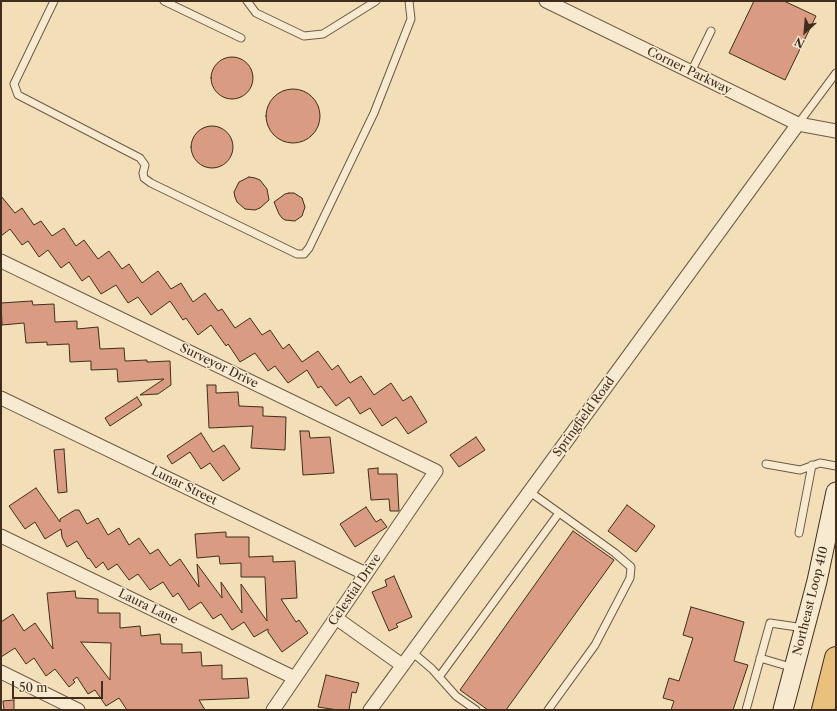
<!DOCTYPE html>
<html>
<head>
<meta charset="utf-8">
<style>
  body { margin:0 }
  #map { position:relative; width:837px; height:711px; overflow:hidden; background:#f2dfb7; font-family:"Libre Caslon Text",serif }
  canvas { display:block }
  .frame { position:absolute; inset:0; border:2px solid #412d1d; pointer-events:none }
  .north { position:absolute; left:785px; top:12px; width:40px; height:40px; -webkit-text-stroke:3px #f7ead0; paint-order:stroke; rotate:206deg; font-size:11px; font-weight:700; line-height:16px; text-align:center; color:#412d1d }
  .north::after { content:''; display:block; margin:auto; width:14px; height:18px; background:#412d1d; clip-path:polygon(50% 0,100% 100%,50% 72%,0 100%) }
  .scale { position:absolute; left:12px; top:681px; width:91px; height:18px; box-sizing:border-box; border:2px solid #412d1d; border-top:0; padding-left:5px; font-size:12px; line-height:14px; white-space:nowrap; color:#412d1d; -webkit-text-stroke:3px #f7ead0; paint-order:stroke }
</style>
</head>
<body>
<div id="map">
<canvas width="837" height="711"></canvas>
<div class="frame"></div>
<div class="north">N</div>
<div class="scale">50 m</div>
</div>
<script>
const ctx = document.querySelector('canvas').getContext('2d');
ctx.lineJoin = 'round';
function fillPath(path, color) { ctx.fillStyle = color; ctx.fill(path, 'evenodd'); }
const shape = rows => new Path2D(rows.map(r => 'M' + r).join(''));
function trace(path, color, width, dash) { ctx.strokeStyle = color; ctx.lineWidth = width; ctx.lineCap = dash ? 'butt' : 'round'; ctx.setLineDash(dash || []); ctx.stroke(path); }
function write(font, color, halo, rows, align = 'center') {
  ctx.font = font + ' "Libre Caslon Text",serif'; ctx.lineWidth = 3; ctx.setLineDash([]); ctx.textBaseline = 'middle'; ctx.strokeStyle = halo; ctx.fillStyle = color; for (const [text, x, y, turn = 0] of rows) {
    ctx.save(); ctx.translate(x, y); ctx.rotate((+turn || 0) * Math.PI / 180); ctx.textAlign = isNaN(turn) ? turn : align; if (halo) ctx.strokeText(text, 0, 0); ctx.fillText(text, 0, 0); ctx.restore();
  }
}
const building = shape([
  [754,1,784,1,816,16,785,80,729,53,754,1],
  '211 78a21 21 0 1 1 42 0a21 21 0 1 1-42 0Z',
  '266 116a27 27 0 1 1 54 0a27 27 0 1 1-54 0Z',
  '191 147a21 21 0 1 1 42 0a21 21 0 1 1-42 0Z',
  [249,177,255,178,260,180,267,189,269,200,260,208,255,210,245,209,237,202,235,197,234,192,239,182,249,177],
  [289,193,294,193,302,198,305,207,302,216,295,221,285,220,282,218,279,214,274,202,285,194,289,193],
  [1,196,15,213,22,208,34,225,41,221,52,236,64,228,76,246,84,240,98,259,109,251,122,269,129,264,142,283,158,271,171,289,181,283,193,302,205,293,218,311,222,309,235,328,250,318,262,335,270,330,283,349,289,344,302,362,318,351,332,370,338,365,350,383,361,376,374,395,391,383,403,401,411,396,427,422,408,434,396,417,382,426,370,408,360,414,349,397,336,406,321,386,318,388,307,370,288,383,275,366,268,371,255,353,240,362,228,344,226,346,211,325,198,335,186,318,183,320,170,301,151,315,138,297,128,303,116,285,101,294,89,276,82,281,69,262,61,268,48,250,39,257,28,241,22,245,10,229,1,236,1,196],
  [32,301,33,305,54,304,55,322,77,321,77,329,98,327,100,349,124,348,125,361,147,360,147,362,170,361,171,385,158,394,140,395,164,379,118,382,117,369,91,370,91,361,70,362,69,344,47,345,47,342,26,343,24,323,2,325,1,303,32,301],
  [207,385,216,385,216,393,238,392,239,406,263,407,263,416,286,417,285,450,251,448,253,426,209,428,207,385],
  [137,397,142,405,110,426,105,418,137,397],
  [300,431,309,431,310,438,330,437,334,473,303,475,300,431],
  [201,433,213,452,224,445,240,469,223,481,210,463,201,469,190,452,172,464,167,456,201,433],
  [476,437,485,450,459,467,450,455,476,437],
  [64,449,67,492,58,493,54,450,64,449],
  [378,468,378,474,397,474,399,511,390,511,389,499,371,500,368,469,378,468],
  [36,488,60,522,60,519,75,510,79,510,87,524,98,518,108,535,119,528,129,545,139,538,150,554,158,549,170,566,180,559,199,587,197,564,222,598,221,582,242,613,241,584,267,621,265,577,241,577,241,563,220,564,219,556,197,558,195,534,226,532,226,537,249,537,249,557,273,556,273,562,295,561,297,598,281,599,296,622,299,620,308,633,282,652,268,632,268,629,254,637,244,622,232,630,221,614,213,619,201,602,189,610,178,593,173,597,163,582,150,590,138,574,129,580,117,564,108,570,103,562,96,568,89,558,88,559,77,541,67,547,62,537,61,529,45,539,35,522,25,529,9,506,36,488],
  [627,505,655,526,636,552,608,531,627,505],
  [366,507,376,522,381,519,387,527,355,547,340,524,366,507],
  [573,531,614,560,506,710,488,710,460,690,573,531],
  [394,576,412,617,396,624,398,627,389,631,372,592,387,586,385,580,394,576],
  [75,591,76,598,98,599,98,613,120,613,120,628,140,626,141,636,160,634,161,644,182,644,182,653,201,652,202,666,222,665,222,679,247,678,249,698,199,700,205,710,127,710,119,698,106,706,95,690,88,694,77,677,73,680,75,682,69,687,55,669,46,676,34,658,26,664,15,648,1,657,1,622,13,614,24,631,35,623,53,649,47,593,75,591],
  [81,642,111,643,110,680,81,642],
  [691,607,744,622,734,661,748,665,733,710,671,710,674,701,663,698,669,678,679,681,693,638,683,635,691,607],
  [326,675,359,683,356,693,352,692,349,710,338,710,318,707,326,675],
  [14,700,14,710,4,710,3,701,14,700]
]);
const lane = shape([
  [54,1,14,84,18,95,140,158,145,165,143,173,144,178,151,183,297,254,304,254,309,248,374,113,411,19,409,1],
  [164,1,241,38],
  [247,1,256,13,304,36,323,34,376,1],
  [691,72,711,31],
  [798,124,836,73],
  [766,464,800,470,820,463,836,466],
  [530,492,615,553,631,567,630,578,595,645,548,710],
  [799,533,812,465],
  [412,652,432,669,456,696,476,710],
  [760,658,794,668],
  [439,677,559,513],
  [746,710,770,623,804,628]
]);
const street = shape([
  [546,1,798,124,836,131],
  [1,261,436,471,273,710],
  [1,398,366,574],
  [1,536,295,678],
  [336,618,402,665],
  [1,672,78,710],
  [370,710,798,124]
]);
const secondary = shape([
  [783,710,817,581,836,492]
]);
const highway = shape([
  [823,710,836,658]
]);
const streetNames = [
  ["Corner Parkway",689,71,26],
  ["Surveyor Drive",219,366,26],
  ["Springfield Road",584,417,-54],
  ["Lunar Street",184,486,26],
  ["Celestial Drive",355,590,-56],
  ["Northeast Loop 410",811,601,-76],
  ["Laura Lane",148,607,26]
];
fillPath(building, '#d99b81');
trace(building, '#412d1d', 1);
trace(lane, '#6d5a44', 9);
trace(street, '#6d5a44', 15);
trace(secondary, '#412d1d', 21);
trace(highway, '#412d1d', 24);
trace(lane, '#f7ead0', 7);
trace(street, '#f7ead0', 13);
trace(secondary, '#f7ead0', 19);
trace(highway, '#e9c07c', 22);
write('12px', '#412d1d', '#f7ead0', streetNames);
</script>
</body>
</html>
